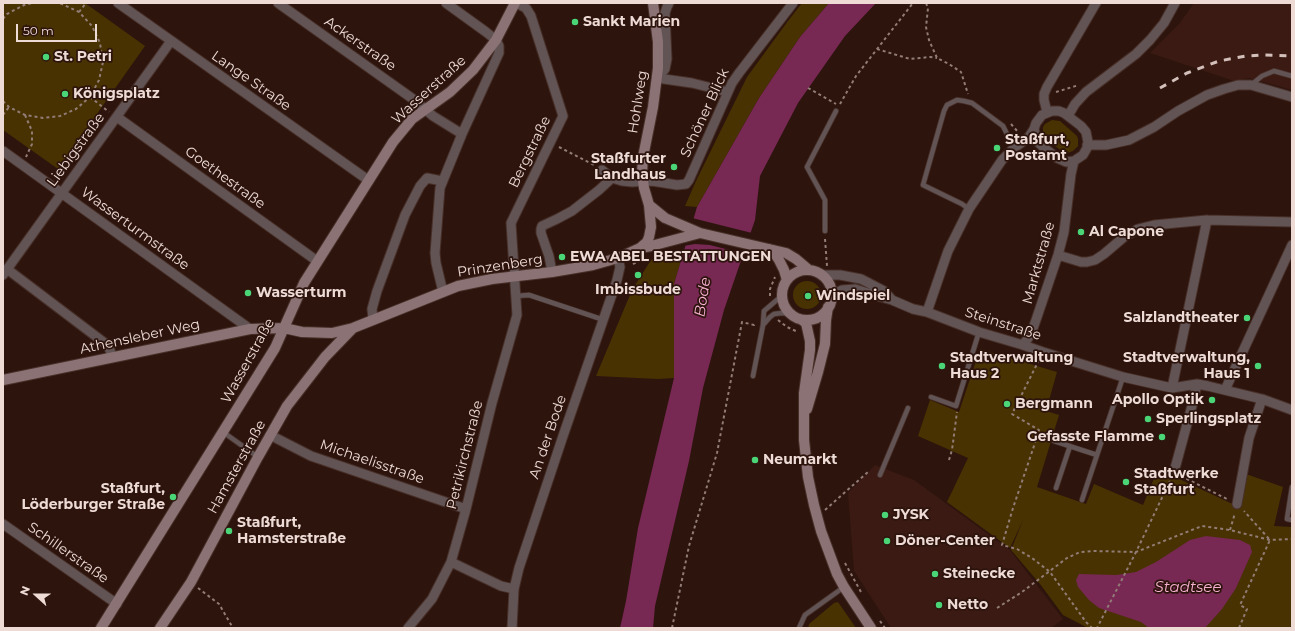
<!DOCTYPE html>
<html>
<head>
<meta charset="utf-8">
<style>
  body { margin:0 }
  #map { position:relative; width:1295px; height:631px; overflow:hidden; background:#2d140d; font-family:Montserrat,sans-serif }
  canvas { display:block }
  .frame { position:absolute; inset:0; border:4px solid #eedbd6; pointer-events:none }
  .north { position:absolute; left:16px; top:575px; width:40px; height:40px; -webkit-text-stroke:3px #2d140d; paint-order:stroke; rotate:291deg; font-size:11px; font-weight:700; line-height:16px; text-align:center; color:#eedbd6 }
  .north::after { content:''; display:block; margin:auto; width:14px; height:18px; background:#eedbd6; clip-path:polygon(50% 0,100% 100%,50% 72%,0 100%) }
  .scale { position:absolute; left:16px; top:24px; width:81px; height:18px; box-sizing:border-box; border:2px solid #eedbd6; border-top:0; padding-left:5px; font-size:12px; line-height:14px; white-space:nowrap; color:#eedbd6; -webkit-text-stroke:3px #2d140d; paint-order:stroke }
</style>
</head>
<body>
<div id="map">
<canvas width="1295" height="631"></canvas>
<div class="frame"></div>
<div class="north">N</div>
<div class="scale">50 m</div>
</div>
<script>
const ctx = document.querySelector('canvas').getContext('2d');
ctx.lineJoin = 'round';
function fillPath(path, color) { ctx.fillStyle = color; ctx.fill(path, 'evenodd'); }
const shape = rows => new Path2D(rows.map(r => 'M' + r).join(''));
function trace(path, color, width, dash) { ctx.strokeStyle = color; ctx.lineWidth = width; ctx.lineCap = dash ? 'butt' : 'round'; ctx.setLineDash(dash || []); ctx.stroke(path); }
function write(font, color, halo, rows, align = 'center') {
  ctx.font = font + ' Montserrat,sans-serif'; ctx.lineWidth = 3.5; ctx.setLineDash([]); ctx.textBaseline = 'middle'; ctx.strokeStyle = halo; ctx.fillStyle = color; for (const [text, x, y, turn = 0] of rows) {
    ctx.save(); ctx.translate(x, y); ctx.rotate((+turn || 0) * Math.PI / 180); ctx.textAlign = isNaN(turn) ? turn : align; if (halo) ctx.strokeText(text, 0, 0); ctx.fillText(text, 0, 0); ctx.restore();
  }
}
const built = shape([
  [1194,3,1292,3,1292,90,1249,78,1234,81,1150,53,1179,24],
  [875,465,914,480,1010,550,1063,619,1051,628,891,628,854,571,848,493]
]);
const green = shape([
  [3,3,85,3,145,46,58,169,3,130],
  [802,3,829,3,800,37,759,98,697,207,685,206,696,181,747,77,788,21],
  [1052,120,1060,121,1077,136,1078,139,1078,146,1073,151,1067,153,1063,152,1045,138,1043,135,1043,127,1045,124],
  [684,251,674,284,674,378,658,379,596,376,632,290,651,260],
  '793 295a14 14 0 1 1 28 0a14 14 0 1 1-28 0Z',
  [980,349,1057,372,1046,411,1059,415,1037,487,1086,504,1094,484,1143,505,1158,469,1241,508,1246,474,1283,487,1274,526,1292,527,1292,624,1290,628,1088,628,1063,615,1040,584,1011,550,1023,520,1010,548,947,502,968,458,918,436,930,400,959,412],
  [838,602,856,628,808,628,809,624,834,603]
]);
const water = shape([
  [829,3,876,3,845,36,798,103,760,176,755,220,724,310,703,388,689,461,655,606,653,628,620,628,626,601,638,528,674,378,674,284,697,207,759,98,800,37],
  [1206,536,1240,540,1250,545,1252,552,1236,588,1222,609,1205,628,1149,628,1141,622,1099,608,1089,600,1078,587,1076,580,1079,574,1116,575,1136,572,1156,562,1190,540]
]);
const pier = shape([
  [692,218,752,233,745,254,710,245,695,244,683,246]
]);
const path = shape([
  [926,3,928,8,926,27,929,40,937,58,949,64,961,72,968,94],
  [79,12,86,3],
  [3,19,7,14,24,5,32,3],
  [877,49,910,59,930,57,937,58],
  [808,88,836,104],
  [1056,92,1079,85],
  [90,97,109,112],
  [3,101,9,107,25,115,43,118,60,116,76,109,90,97,99,80,103,62,100,43,92,26,79,12,62,4,57,3],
  [840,104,856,76,913,3],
  [3,115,9,107],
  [25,115,32,131,32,144,26,157],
  [1011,124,1018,132],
  [559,147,594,165],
  [825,239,827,266],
  [633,264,645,258],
  [770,296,770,289,775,277],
  [778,320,787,327,798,332],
  [1039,360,1012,414,1039,430,1033,449,1013,508,1002,545,1017,549,1032,558,1050,572,1086,622,1092,628],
  [949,460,952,450,957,412],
  [1181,476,1229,500],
  [1170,481,1136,552,1202,526,1230,530,1270,540,1292,539],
  [825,510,869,471],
  [1230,530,1235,513],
  [845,563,861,592],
  [198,588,219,604,233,628],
  [997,608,1022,592,1067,558,1080,552,1094,551,1136,552,1097,628],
  [880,621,885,628],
  [672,628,689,546,717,453,742,322,754,325,755,323],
  [1239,628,1247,609,1240,605,1270,540,1244,511]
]);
const lane = shape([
  [1251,85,1262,76,1274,71,1292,76],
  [969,209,962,204,923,185,944,111,947,105,957,100,964,101,972,103,1003,126,1014,148],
  [825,231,825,200,807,167,836,111],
  [516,296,529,295,604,320],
  [763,325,770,317,774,314,782,313,791,314],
  [753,376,763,325,764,311,778,299,782,294],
  [931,397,956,406,979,332],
  [223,432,258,457],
  [1054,441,1097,455],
  [880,475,908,408],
  [1292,487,1287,519,1292,520],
  [1056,488,1070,446],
  [1082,500,1123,377],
  [799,628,805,615,844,587]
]);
const street = shape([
  [118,3,368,180],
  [278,3,413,99,433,116,462,134],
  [657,78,665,69,667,59,665,13,667,7,669,3],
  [657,78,692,83,728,92],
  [1052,111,1059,111,1064,113,1081,126,1086,132,1088,142,1087,148,1083,155,1074,161,1066,162,1057,158,1042,146,1037,141,1034,129,1036,123,1042,115,1052,111],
  [1047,112,1044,100,1044,94,1047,87,1096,3],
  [1068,116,1075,104,1086,92,1136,54,1150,40,1164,23,1175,3],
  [117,117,317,261],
  [1087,145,1106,145,1129,140,1154,127,1178,111,1207,95,1224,89,1238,85,1251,85,1292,97],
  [3,151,250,329],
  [602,170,612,178,622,181,632,182,652,181,677,185,686,184,689,180,732,83,739,73,793,3],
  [1058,255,1081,262,1087,262,1095,260,1104,254,1124,237,1138,229,1154,225,1207,220,1292,222],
  [7,269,106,344,110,350,112,357],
  [552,272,549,256,541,233,541,229,542,226,557,219,572,211,599,190,612,178],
  [3,275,171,41],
  [821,275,840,275,861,279,884,291,892,300],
  [443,292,436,263,435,253,440,188,462,134,499,53,499,46,496,40,486,32,446,3],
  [831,298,835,294,842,290,855,289,881,297,892,300,913,309,927,312,979,332,1023,345,1043,352,1123,377,1172,388,1197,384,1208,386,1262,399,1292,410],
  [927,312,948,251,969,209,1002,160,1014,148,1029,137,1034,129],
  [373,320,372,309,377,291,405,215,420,186,427,178,442,181],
  [1023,345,1031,334,1036,320,1058,255,1064,232,1071,174,1074,161],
  [1172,388,1207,220],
  [1225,390,1292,245],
  [270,435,311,456,466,509],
  [1174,472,1193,402,1197,384],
  [1237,504,1249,438,1262,399],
  [3,524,117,604],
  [451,562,501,586,514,589],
  [408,628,432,599,451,562,466,509,492,403,517,315,511,223,563,116,531,16,526,8,516,3],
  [512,628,514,589,519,568,563,436,617,280,620,267,618,258]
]);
const secondary = shape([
  [649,205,665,218,700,233,786,253,796,259,809,270],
  [640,248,647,242,649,237,651,227,649,205,644,188,642,173,643,157,653,107,658,68,658,42,653,3],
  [769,249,775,254,779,260,784,270,787,280],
  '782 295a25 25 0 1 1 50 0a25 25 0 1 1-50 0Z',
  [802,320,806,323,810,341,810,350,804,393,804,440,808,477,814,505,821,531,837,574,844,587,871,628],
  [3,380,250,329,284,328,302,332,332,333,353,328,458,286,492,279,552,272,593,265,618,258,640,248,651,246,700,233],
  [807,409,818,372,825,344,826,320,828,307],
  [101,628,275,348,304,283,393,142,412,119,450,92,473,70,496,40,515,3],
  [160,628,191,582,258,457,287,406,325,357,353,328]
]);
const rail = shape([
  [1160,88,1187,73,1219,61,1246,56,1262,55,1292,56]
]);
const markers = [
  [575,22,4,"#4ad677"],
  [46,57,4,"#4ad677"],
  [65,94,4,"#4ad677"],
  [997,148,4,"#4ad677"],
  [674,167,4,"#4ad677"],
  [1081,232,4,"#4ad677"],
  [562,257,4,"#4ad677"],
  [638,275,4,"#4ad677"],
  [248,293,4,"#4ad677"],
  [808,296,4,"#4ad677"],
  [1247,318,4,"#4ad677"],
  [942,366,4,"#4ad677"],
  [1258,366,4,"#4ad677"],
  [1212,400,4,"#4ad677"],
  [1007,404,4,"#4ad677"],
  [1148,419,4,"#4ad677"],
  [1162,437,4,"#4ad677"],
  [755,460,4,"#4ad677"],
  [1126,482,4,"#4ad677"],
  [173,497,4,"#4ad677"],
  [885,515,4,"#4ad677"],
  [229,531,4,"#4ad677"],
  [887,541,4,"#4ad677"],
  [935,574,4,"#4ad677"],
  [939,605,4,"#4ad677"]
];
const poiNames = [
  ["Sankt Marien",583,22],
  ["St. Petri",54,57],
  ["Königsplatz",73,94],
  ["Staßfurt,",1005,140],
  ["Postamt",1005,156],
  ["Staßfurter",666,159,"right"],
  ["Landhaus",666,175,"right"],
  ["Al Capone",1089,232],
  ["EWA ABEL BESTATTUNGEN",570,257],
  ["Imbissbude",638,290,"center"],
  ["Wasserturm",256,293],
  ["Windspiel",816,296],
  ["Salzlandtheater",1239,318,"right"],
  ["Stadtverwaltung",950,358],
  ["Haus 2",950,374],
  ["Stadtverwaltung,",1250,358,"right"],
  ["Haus 1",1250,374,"right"],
  ["Apollo Optik",1204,400,"right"],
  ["Bergmann",1015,404],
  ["Sperlingsplatz",1156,419],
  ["Gefasste Flamme",1154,437,"right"],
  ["Neumarkt",763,460],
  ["Stadtwerke",1134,474],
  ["Staßfurt",1134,490],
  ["Staßfurt,",165,489,"right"],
  ["Löderburger Straße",165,505,"right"],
  ["JYSK",893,515],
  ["Staßfurt,",237,523],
  ["Hamsterstraße",237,539],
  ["Döner-Center",895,541],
  ["Steinecke",943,574],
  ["Netto",947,605]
];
const streetNames = [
  ["Ackerstraße",360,44,35],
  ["Lange Straße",251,81,35],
  ["Wasserstraße",429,90,-42],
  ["Hohlweg",638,102,-81],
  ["Schöner Blick",705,113,-65],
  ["Liebigstraße",76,150,-54],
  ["Bergstraße",530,152,-64],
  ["Goethestraße",225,178,36],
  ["Wasserturmstraße",135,229,36],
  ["Marktstraße",1039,263,-74],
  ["Prinzenberg",500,266,-9],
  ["Steinstraße",1003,324,18],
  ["Athensleber Weg",140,337,-12],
  ["Wasserstraße",248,361,-61],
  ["An der Bode",548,437,-71],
  ["Petrikirchstraße",465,455,-76],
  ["Michaelisstraße",372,462,19],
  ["Hamsterstraße",237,467,-61],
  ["Schillerstraße",68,553,35]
];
const waterNames = [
  ["Bode",703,297,-81],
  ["Stadtsee",1188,588]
];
fillPath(built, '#3a1a12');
fillPath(green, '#483201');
fillPath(water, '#772853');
fillPath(pier, '#2d140d');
trace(lane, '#483029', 6);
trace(street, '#483029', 11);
trace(secondary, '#483029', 12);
trace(path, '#927c76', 2, [3, 3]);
trace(lane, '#625455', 4.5);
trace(street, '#625455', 9);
trace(secondary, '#8b7375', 10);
trace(rail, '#d4c0bb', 3, [7, 7]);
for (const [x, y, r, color] of markers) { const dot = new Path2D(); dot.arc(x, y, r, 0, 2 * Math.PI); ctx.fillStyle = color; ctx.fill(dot); trace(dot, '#2d140d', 1.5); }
write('bold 14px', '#eedbd6', '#2d140d', poiNames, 'left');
write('14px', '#eedbd6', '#2d140d', streetNames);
write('italic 15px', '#f5b0d0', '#2d140d', waterNames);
</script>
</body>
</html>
